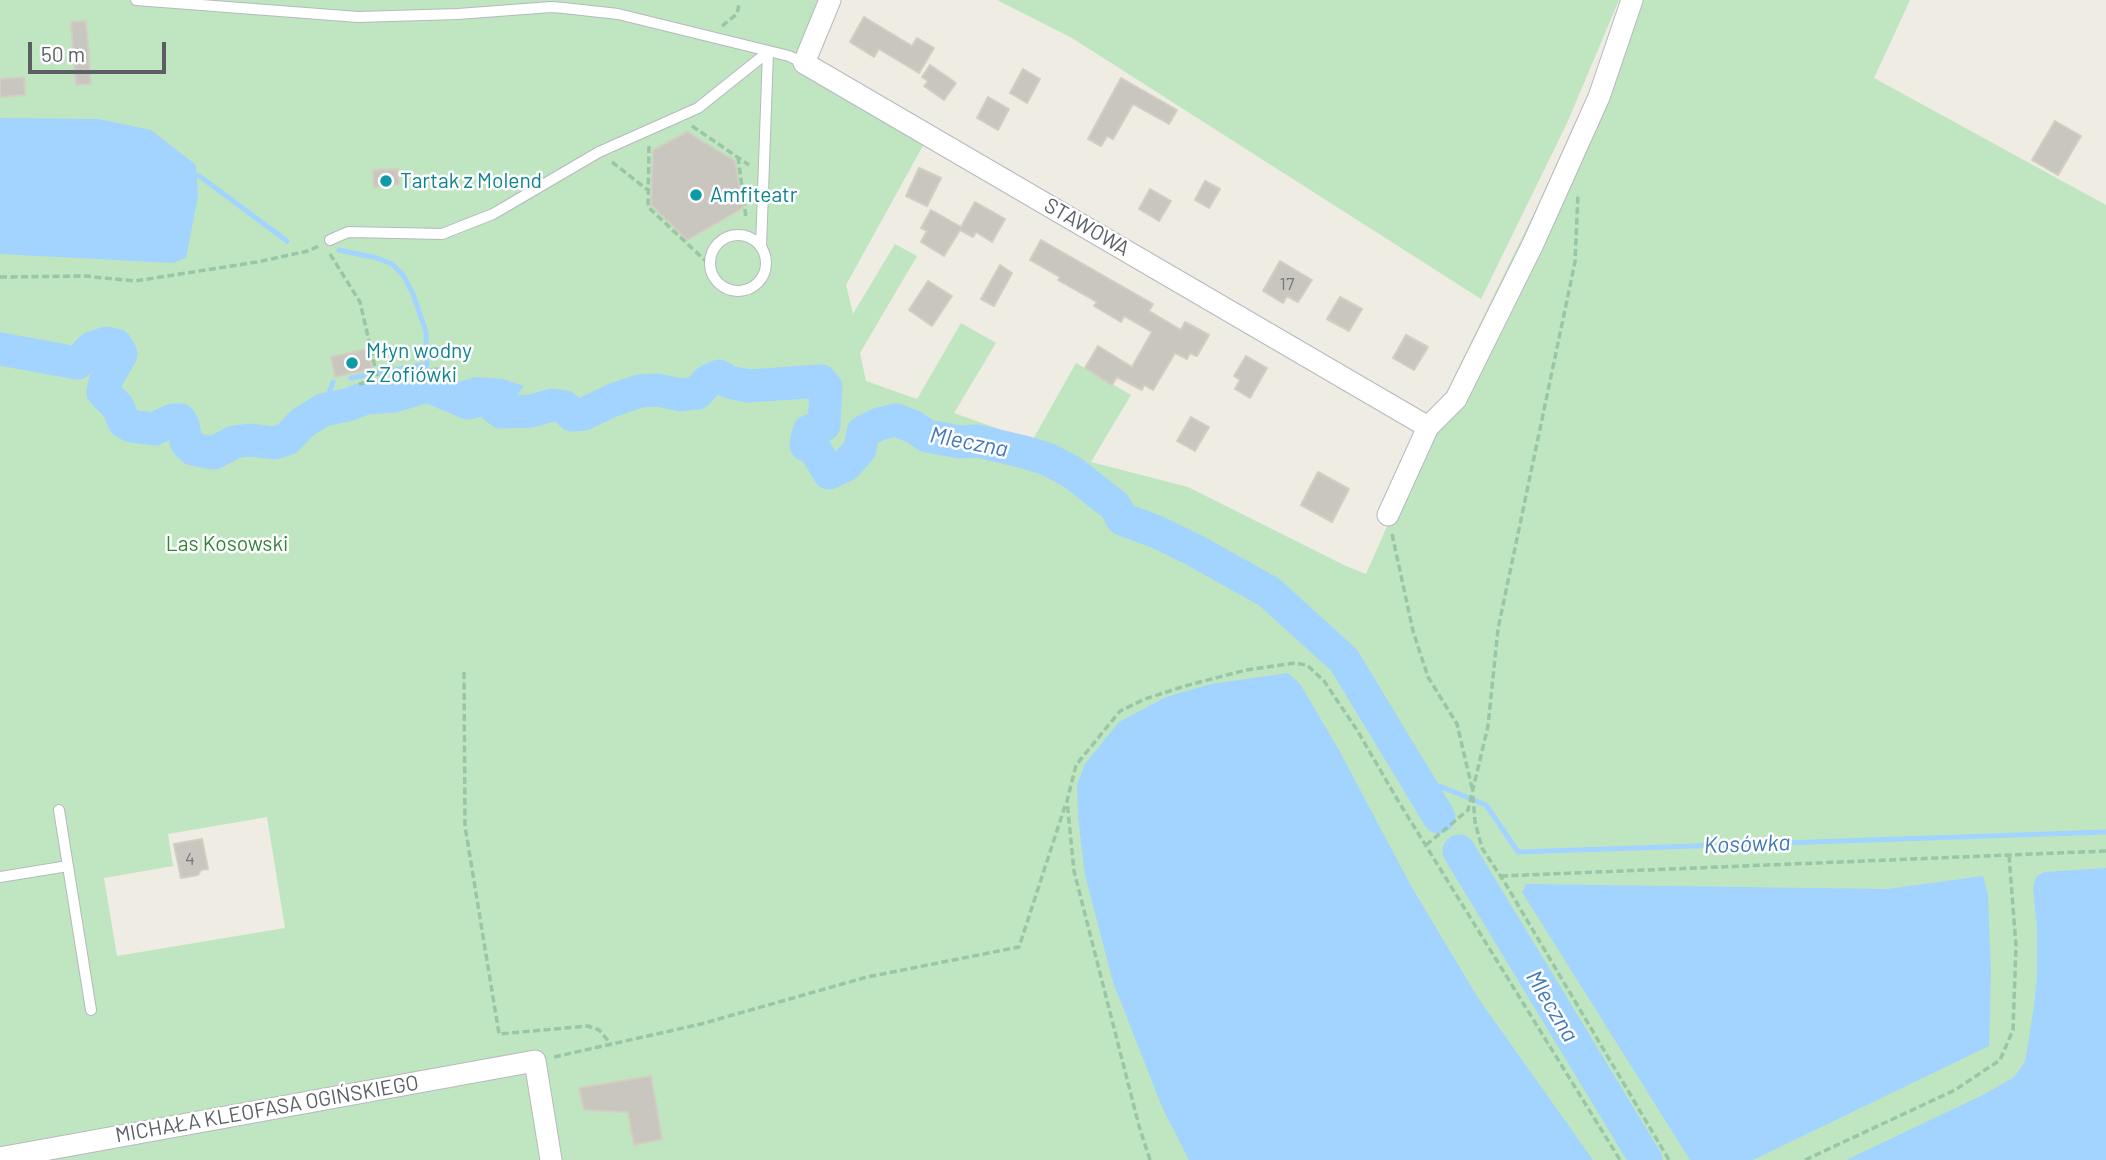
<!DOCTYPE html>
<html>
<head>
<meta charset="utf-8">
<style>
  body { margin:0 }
  #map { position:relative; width:2106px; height:1160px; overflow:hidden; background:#eeece3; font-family:Barlow,sans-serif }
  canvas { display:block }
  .scale { position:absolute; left:28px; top:42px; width:138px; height:32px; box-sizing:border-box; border:4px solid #5b5f64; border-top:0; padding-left:9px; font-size:21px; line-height:24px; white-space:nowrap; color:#5b5f64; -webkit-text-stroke:5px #fff; paint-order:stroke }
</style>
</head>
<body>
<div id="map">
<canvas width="2106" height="1160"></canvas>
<div class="scale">50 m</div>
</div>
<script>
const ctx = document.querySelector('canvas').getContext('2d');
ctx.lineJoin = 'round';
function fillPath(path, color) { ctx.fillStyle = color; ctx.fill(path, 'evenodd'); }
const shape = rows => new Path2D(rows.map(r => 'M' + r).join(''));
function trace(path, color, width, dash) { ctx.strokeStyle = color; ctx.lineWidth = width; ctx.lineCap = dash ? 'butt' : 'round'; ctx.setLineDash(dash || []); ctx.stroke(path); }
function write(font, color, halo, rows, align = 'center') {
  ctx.font = font + ' Barlow,sans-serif'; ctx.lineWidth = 5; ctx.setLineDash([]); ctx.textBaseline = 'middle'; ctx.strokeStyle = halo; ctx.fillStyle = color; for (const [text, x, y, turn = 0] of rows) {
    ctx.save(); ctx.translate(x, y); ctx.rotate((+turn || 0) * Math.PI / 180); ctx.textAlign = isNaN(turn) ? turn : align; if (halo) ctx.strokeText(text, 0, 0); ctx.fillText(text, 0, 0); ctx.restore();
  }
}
const green = shape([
  [0,0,824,0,799,53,791,51,787,61,925,142,846,285,853,314,895,244,917,256,860,353,866,381,917,399,961,323,996,343,954,413,1032,441,1076,363,1131,395,1091,462,1188,487,1346,566,1366,574,1444,397,1536,209,1631,0,1910,0,1874,78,2106,205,2106,1160,43,1160,0,1150],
  [267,817,285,928,117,956,104,878,173,866,168,834],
  [997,0,1619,0,1567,123,1481,299,1072,38]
]);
const water = shape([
  [0,118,99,119,151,130,196,165,198,196,186,258,173,263,0,254],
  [436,373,444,384,452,384,475,377,503,379,524,386,517,395,474,404,447,402,432,396,400,400,398,389,415,384,419,376],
  [1288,673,1300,684,1340,752,1411,886,1478,998,1593,1160,1189,1160,1162,1107,1113,982,1085,875,1078,817,1077,785,1085,764,1119,722,1166,697,1211,684],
  [2106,868,2106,1160,1846,1160,1985,1094,2014,1077,2025,1062,2034,1006,2037,976,2037,928,2033,889,2036,877,2044,872],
  [1983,876,1988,895,1991,974,1989,1046,1753,1160,1690,1160,1522,892,1526,884,1887,889]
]);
const stream = shape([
  [193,177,198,175,287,241],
  [339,250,377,258,392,264,403,275,413,294,426,332,427,379],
  [351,378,427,364],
  [323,410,333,382],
  [1416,781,1442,787,1486,805,1518,852,2106,832]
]);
const river = shape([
  [0,349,77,363,92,348,107,343,116,345,121,354,105,382,103,392,118,407,124,422,131,426,154,429,173,420,180,420,183,425,186,442,193,449,214,453,234,442,250,440,274,443,287,439,302,423,323,410,347,405,366,398,394,396,428,386,468,403,485,399,501,412,531,411,552,405,565,407,572,415,584,414,613,400,640,391,658,390,681,395,697,393,708,381,719,376,729,382,748,386,821,381,826,387,824,425,809,431,806,445,815,449,829,473,846,465,860,449,863,432,879,424,896,420,914,427,927,436,960,442,978,441,1024,452,1047,459,1072,472,1115,506,1122,519,1157,532,1194,550,1269,592,1344,660,1439,817],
  [1459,851,1646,1160]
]);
const building = shape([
  [864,17,912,46,917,38,934,48,919,73,879,49,874,57,850,42,864,17],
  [86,21,91,84,76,85,71,22,86,21],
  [930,65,956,83,944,100,924,86,928,81,922,77,930,65],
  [1023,69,1040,79,1027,103,1010,93,1023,69],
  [24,77,25,95,0,97,0,79,24,77],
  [1121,78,1177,110,1169,124,1133,104,1113,139,1107,136,1101,146,1088,139,1121,78],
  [988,97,1009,109,998,130,977,118,988,97],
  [2055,121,2081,136,2058,175,2032,160,2055,121],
  [687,132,735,161,743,208,687,240,651,205,653,150,687,132],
  [919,168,941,178,927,206,906,196,919,168],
  [398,169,399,184,374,187,373,170,398,169],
  [1205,181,1220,189,1209,208,1195,200,1205,181],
  [1150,189,1171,201,1159,221,1139,209,1150,189],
  [975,202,1005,219,992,242,976,232,973,237,960,230,944,256,921,242,927,231,921,228,931,210,961,227,975,202],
  [1041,240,1153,304,1149,311,1181,330,1185,322,1209,335,1197,356,1190,353,1187,359,1175,353,1153,390,1144,385,1142,390,1117,377,1112,385,1085,368,1098,346,1132,367,1152,332,1124,316,1121,322,1094,306,1097,302,1058,280,1060,277,1030,260,1041,240],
  [1280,261,1312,280,1298,302,1287,296,1283,303,1263,291,1280,261],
  [1000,265,1012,273,994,306,981,299,1000,265],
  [928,281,952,296,932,326,909,310,928,281],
  [1340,297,1362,309,1349,331,1327,319,1340,297],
  [1406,335,1428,347,1414,370,1393,358,1406,335],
  [368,349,372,369,335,377,331,357,368,349],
  [1246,356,1267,368,1250,398,1235,389,1240,380,1234,376,1246,356],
  [1191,417,1209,427,1195,451,1177,441,1191,417],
  [1318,472,1349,489,1332,522,1301,505,1318,472],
  [202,839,208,869,201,870,198,875,181,878,174,844,202,839],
  [651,1076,662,1139,634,1145,628,1112,584,1110,579,1088,651,1076]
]);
const path = shape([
  [722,26,737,14,739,4],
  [692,126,749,165],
  [649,146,648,207,710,265],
  [738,157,746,218],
  [612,162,649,191],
  [330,254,360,302,378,380],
  [0,277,85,276,135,281,257,262,308,251,319,246],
  [359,384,416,371,438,369],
  [1392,534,1413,631,1428,677,1457,724,1472,788],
  [464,672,465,826,499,1034,588,1026,599,1030,611,1044],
  [1473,796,1475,822,1482,848,1505,883,1669,1160],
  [1426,845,1468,810,1488,726,1498,629,1575,262,1578,194],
  [1501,876,2106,851],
  [554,1057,701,1024,867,977,1019,947,1066,803],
  [1150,1160,1139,1126,1074,871,1067,801,1076,765,1120,711,1145,699,1185,686,1246,670,1295,663,1307,665,1324,681,1357,730,1397,799,1620,1160],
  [1805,1160,1955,1090,2000,1060,2013,1030,2016,946,2009,855]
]);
const lane = shape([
  [136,0,358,17,458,14,551,7,564,8,618,14,789,56,804,63],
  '710 263a28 28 0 1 1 56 0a28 28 0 1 1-56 0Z',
  [330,240,348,232,442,234,493,214,599,152,698,108,768,52,761,247],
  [59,810,91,1010],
  [0,877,68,866]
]);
const street = shape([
  [830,0,804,63,1428,427],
  [1388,515,1428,427,1456,399,1533,244,1599,97,1632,0],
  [0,1158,535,1061,551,1160]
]);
const markers = [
  [386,181,7,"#0f9aa8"],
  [696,195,7,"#0f9aa8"],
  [352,363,7,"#0f9aa8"]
];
const numberNames = [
  ["17",1287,284],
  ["4",190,859]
];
const cultureNames = [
  ["Tartak z Molend",400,181],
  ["Amfiteatr",710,195],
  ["Młyn wodny",366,351],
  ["z Zofiówki",366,375]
];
const streetNames = [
  ["STAWOWA",1087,227,30],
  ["MICHAŁA KLEOFASA OGIŃSKIEGO",267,1109,-10]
];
const parkNames = [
  ["Las Kosowski",227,544]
];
const waterNames = [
  ["Mleczna",969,442,11],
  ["Kosówka",1747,844,-2],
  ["Mleczna",1552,1006,59]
];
fillPath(green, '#bfe6c0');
fillPath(water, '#a2d4ff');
trace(stream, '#a2d4ff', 5);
trace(river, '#a2d4ff', 33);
fillPath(building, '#c9c6c0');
trace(building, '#d2cec1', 2);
trace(lane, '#b6b9bd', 12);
trace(street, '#b6b9bd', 23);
trace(path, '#98c6a7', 3.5, [7, 3.5]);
trace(lane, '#fff', 10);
trace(street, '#fff', 21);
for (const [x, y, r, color] of markers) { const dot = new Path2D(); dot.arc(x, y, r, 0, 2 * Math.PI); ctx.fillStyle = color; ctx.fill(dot); trace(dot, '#fff', 2.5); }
write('18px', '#76797b', null, numberNames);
write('21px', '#0d838f', '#fff', cultureNames, 'left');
write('21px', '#5b5f64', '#fff', streetNames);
write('21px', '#34823a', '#fff', parkNames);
write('italic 23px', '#4179b9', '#fff', waterNames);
</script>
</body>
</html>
